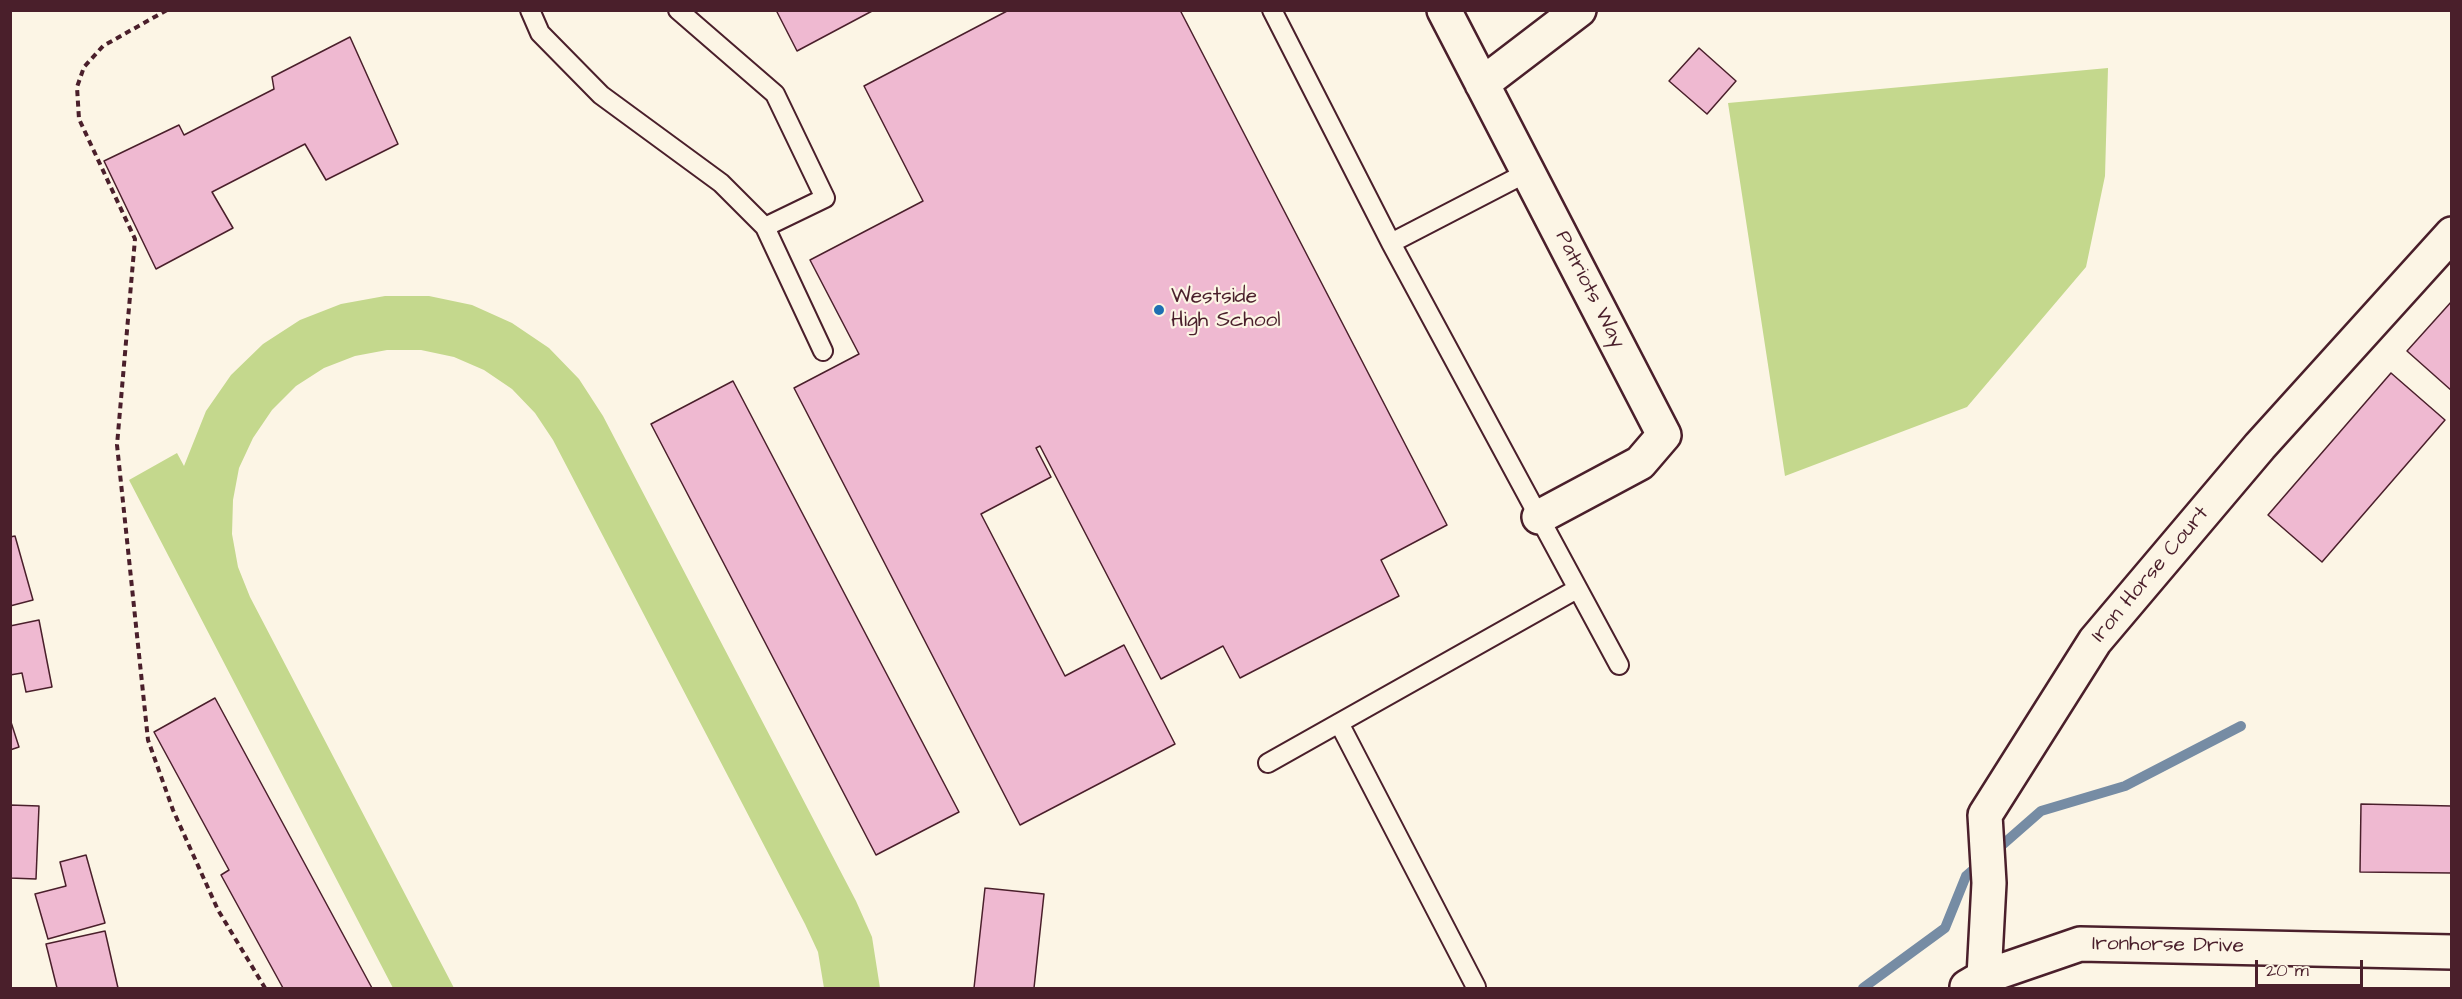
<!DOCTYPE html>
<html>
<head>
<meta charset="utf-8">
<style>
  body { margin:0 }
  #map { position:relative; width:2462px; height:999px; overflow:hidden; background:#fcf5e5; font-family:"Architects Daughter",sans-serif }
  canvas { display:block }
  .frame { position:absolute; inset:0; border:12px solid #4a1f2b; pointer-events:none }
  .scale { position:absolute; left:2255px; top:960px; width:108px; height:27px; box-sizing:border-box; border:3px solid #4a1f2b; border-top:0; padding-left:8px; font-size:18px; line-height:21px; white-space:nowrap; color:#4a1f2b; -webkit-text-stroke:4px #fcf5e5; paint-order:stroke }
</style>
</head>
<body>
<div id="map">
<canvas width="2462" height="999"></canvas>
<div class="frame"></div>
<div class="scale">20 m</div>
</div>
<script>
const ctx = document.querySelector('canvas').getContext('2d');
ctx.lineJoin = 'round';
function fillPath(path, color) { ctx.fillStyle = color; ctx.fill(path, 'evenodd'); }
const shape = rows => new Path2D(rows.map(r => 'M' + r).join(''));
function trace(path, color, width, dash) { ctx.strokeStyle = color; ctx.lineWidth = width; ctx.lineCap = dash ? 'butt' : 'round'; ctx.setLineDash(dash || []); ctx.stroke(path); }
function write(font, color, halo, rows, align = 'center') {
  ctx.font = font + ' "Architects Daughter",sans-serif'; ctx.lineWidth = 4.5; ctx.setLineDash([]); ctx.textBaseline = 'middle'; ctx.strokeStyle = halo; ctx.fillStyle = color; for (const [text, x, y, turn = 0] of rows) {
    ctx.save(); ctx.translate(x, y); ctx.rotate((+turn || 0) * Math.PI / 180); ctx.textAlign = isNaN(turn) ? turn : align; if (halo) ctx.strokeText(text, 0, 0); ctx.fillText(text, 0, 0); ctx.restore();
  }
}
const green = shape([
  [2108,68,2105,176,2086,267,1967,407,1785,476,1728,103],
  [385,296,429,296,472,305,512,323,549,348,579,379,603,416,856,901,872,937,880,988,824,988,818,952,805,924,553,440,535,413,512,389,484,370,454,357,421,350,387,350,355,356,324,368,296,386,272,410,253,438,239,468,233,500,232,534,238,567,250,597,454,988,393,988,129,480,177,453,184,466,206,411,231,375,263,344,300,320,341,304]
]);
const stream = shape([
  [1993,853,2041,811,2125,786,2241,726],
  [1863,988,1945,928,1966,876,1981,863]
]);
const building = shape([
  [776,10,874,10,797,51,776,10],
  [1009,10,1180,10,1447,525,1381,560,1399,596,1240,678,1223,646,1161,679,1040,446,1036,448,1051,477,981,514,1065,676,1124,645,1175,744,1020,825,794,388,859,354,810,260,923,201,864,86,1009,10],
  [350,37,398,144,326,180,305,144,212,192,233,228,156,269,104,161,179,125,184,135,274,89,272,77,350,37],
  [1699,48,1736,81,1707,114,1669,81,1699,48],
  [2452,301,2452,391,2407,351,2452,301],
  [2391,373,2445,420,2322,562,2268,515,2391,373],
  [733,381,959,812,876,855,651,424,733,381],
  [15,536,33,600,10,606,10,537,15,536],
  [39,620,52,687,26,692,22,673,10,675,10,626,39,620],
  [215,698,372,988,283,988,221,875,229,870,154,732,215,698],
  [10,719,19,747,10,750,10,719],
  [2361,804,2452,806,2452,873,2360,872,2361,804],
  [10,805,39,806,36,879,10,878,10,805],
  [86,855,105,923,48,939,35,894,66,886,60,862,86,855],
  [985,888,1044,894,1034,988,974,988,985,888],
  [105,931,118,988,57,988,46,944,105,931]
]);
const path = shape([
  [167,10,103,46,84,67,77,87,79,119,135,239,117,445,148,740,173,810,218,910,265,988]
]);
const service = shape([
  [530,10,540,33,601,95,721,183,765,227,823,351],
  [678,10,775,94,825,198,765,227],
  [1272,10,1391,243,1528,172],
  [1391,243,1619,665],
  [1339,723,1476,987],
  [1268,763,1577,589]
]);
const minor = shape([
  [1444,10,1664,435,1640,463,1539,517],
  [1482,84,1579,10],
  [1984,977,1989,883,1985,815,2095,641,2260,446,2452,234],
  [1967,987,1984,977,2080,944,2452,952]
]);
const markers = [
  [1159,310,6,"#1f6fb2"]
];
const streetNames = [
  ["Patriots Way",1589,290,63],
  ["Iron Horse Court",2151,575,-50],
  ["Ironhorse Drive",2168,946,1]
];
const poiNames = [
  ["Westside",1171,298],
  ["High School",1171,322]
];
fillPath(green, '#c4d88d');
trace(stream, '#768ca4', 10);
fillPath(building, '#efb9d1');
trace(building, '#4a1f2b', 1.5);
trace(service, '#4a1f2b', 22);
trace(minor, '#4a1f2b', 38);
trace(path, '#4a1f2b', 4, [6, 4.5]);
trace(service, '#fcf5e5', 18);
trace(minor, '#fcf5e5', 33);
for (const [x, y, r, color] of markers) { const dot = new Path2D(); dot.arc(x, y, r, 0, 2 * Math.PI); ctx.fillStyle = color; ctx.fill(dot); trace(dot, '#fcf5e5', 2); }
write('21px', '#4a1f2b', '#fcf5e5', streetNames);
write('21px', '#4a1f2b', '#fcf5e5', poiNames, 'left');
</script>
</body>
</html>
